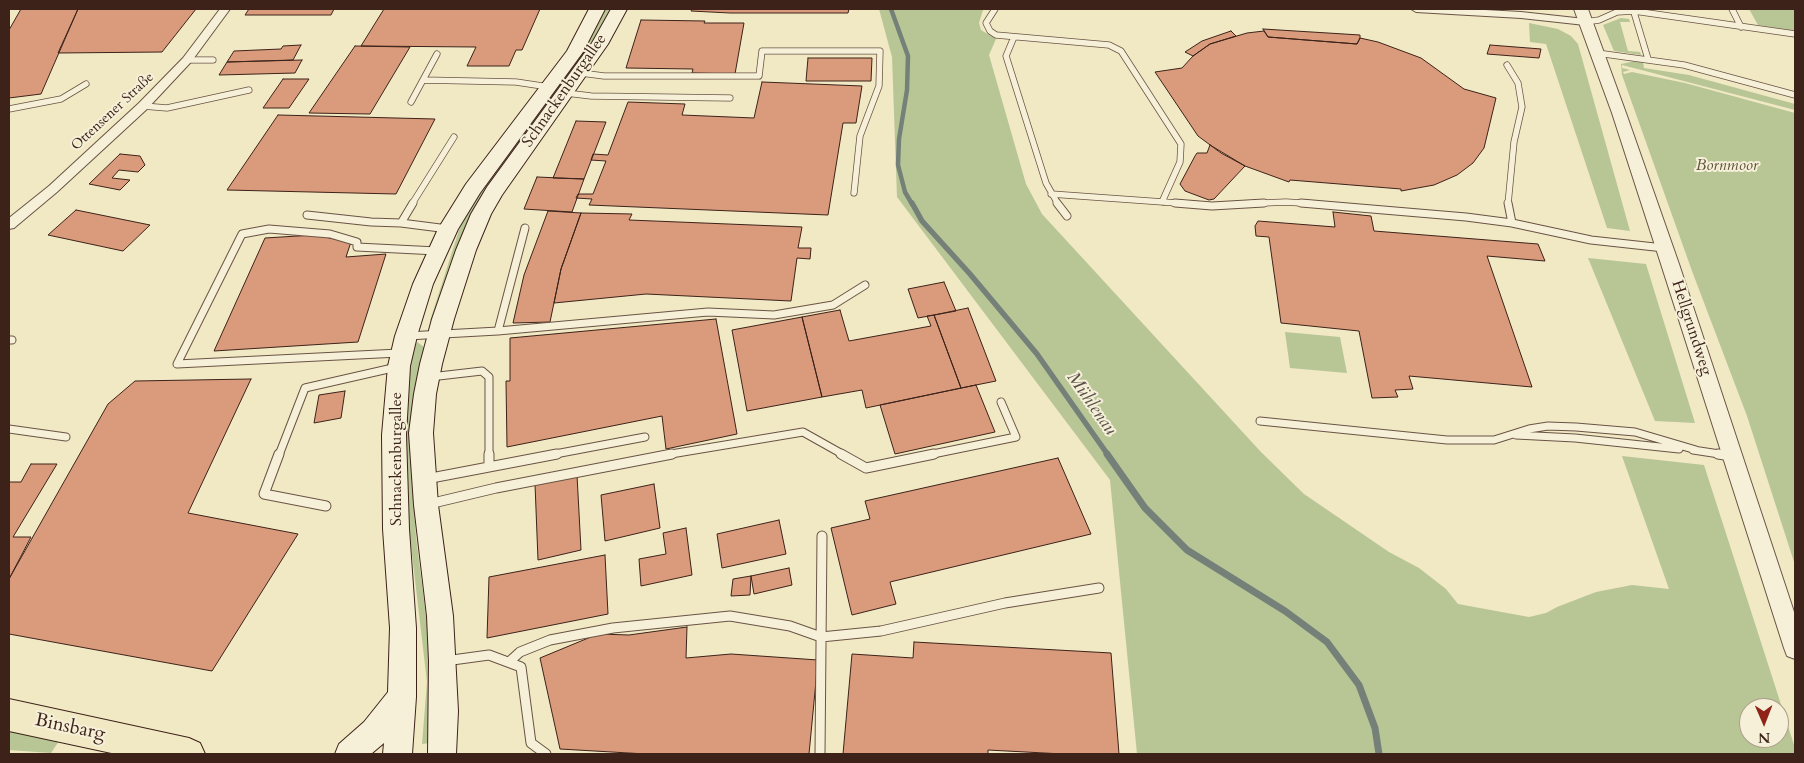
<!DOCTYPE html>
<html>
<head>
<meta charset="utf-8">
<style>
  body { margin:0 }
  #map { position:relative; width:1804px; height:763px; overflow:hidden; background:#f1e8c4; font-family:Cardo,serif }
  canvas { display:block }
  .frame { position:absolute; inset:0; border:10px solid #3c2219; pointer-events:none }
  .north { position:absolute; left:1739px; top:698px; width:50px; height:50px; box-sizing:border-box; background:#f6f0d9; border:1px solid #ac9e8c; border-radius:50%; rotate:179deg; font-size:14px; font-weight:700; line-height:20px; text-align:center; color:#3c2219 }
  .north::after { content:''; display:block; margin:auto; width:18px; height:22px; background:#8f2418; clip-path:polygon(50% 0,100% 100%,50% 72%,0 100%) }
</style>
</head>
<body>
<div id="map">
<canvas width="1804" height="763"></canvas>
<div class="frame"></div>
<div class="north">N</div>
</div>
<script>
const ctx = document.querySelector('canvas').getContext('2d');
ctx.lineJoin = 'round';
function fillPath(path, color) { ctx.fillStyle = color; ctx.fill(path, 'evenodd'); }
const shape = rows => new Path2D(rows.map(r => 'M' + r).join(''));
function trace(path, color, width, dash) { ctx.strokeStyle = color; ctx.lineWidth = width; ctx.lineCap = dash ? 'butt' : 'round'; ctx.setLineDash(dash || []); ctx.stroke(path); }
function write(font, color, halo, rows, align = 'center') {
  ctx.font = font + ' Cardo,serif'; ctx.lineWidth = 4; ctx.setLineDash([]); ctx.textBaseline = 'middle'; ctx.strokeStyle = halo; ctx.fillStyle = color; for (const [text, x, y, turn = 0] of rows) {
    ctx.save(); ctx.translate(x, y); ctx.rotate((+turn || 0) * Math.PI / 180); ctx.textAlign = isNaN(turn) ? turn : align; if (halo) ctx.strokeText(text, 0, 0); ctx.fillText(text, 0, 0); ctx.restore();
  }
}
const green = shape([
  [606,9,612,9,591,48,524,140,434,318,430,321,459,230,466,213,483,186,581,54],
  [879,9,983,10,979,23,981,30,996,39,989,55,1026,184,1042,214,1261,452,1304,494,1389,552,1419,568,1446,589,1458,604,1529,617,1546,613,1557,607,1596,592,1632,585,1669,589,1622,456,1704,465,1795,748,1795,754,1137,754,1110,480,897,197,892,57],
  [1749,708,1779,708,1779,738,1749,738],
  [1749,9,1795,9,1795,31,1758,25],
  [1621,18,1629,19,1630,22,1620,22,1628,51,1640,52,1641,55,1614,51,1603,25],
  [1529,23,1558,29,1571,36,1578,44,1630,231,1607,228,1546,44,1530,42],
  [1635,61,1643,62,1644,68,1689,75,1795,104,1795,110,1622,65,1622,68,1630,70,1623,72,1624,74,1632,72,1685,83,1795,113,1795,565,1747,416,1692,271,1622,75,1621,64],
  [1588,258,1646,264,1695,423,1655,421],
  [1285,332,1340,337,1347,373,1290,368],
  [417,342,427,349,421,357,409,431,416,537,432,663,430,743,422,744,427,682,404,486,405,399,414,346],
  [9,731,59,741,51,753,9,750]
]);
const streamFar2 = shape([
  [891,9,908,56,907,90,899,139,898,165,905,192,912,204]
]);
const streamFar1 = shape([
  [912,203,922,221,970,274,1037,354,1108,455]
]);
const stream = shape([
  [1107,454,1145,508,1187,550,1285,611,1327,642,1359,685,1375,728,1379,754]
]);
const building = shape([
  [21,9,78,9,41,94,9,98,9,30,21,9],
  [78,9,196,9,162,52,58,53,78,9],
  [249,9,334,9,331,15,245,15,249,9],
  [384,9,540,9,522,50,516,50,509,66,467,66,476,47,361,46,384,9],
  [692,9,849,9,848,13,730,13,691,11,692,9],
  [641,20,705,21,704,23,744,23,735,74,692,73,693,69,626,68,641,20],
  [1263,29,1360,35,1360,38,1357,44,1268,37,1263,29],
  [1231,31,1236,36,1210,44,1193,56,1185,52,1202,41,1231,31],
  [1264,31,1268,37,1357,44,1360,38,1378,42,1421,58,1464,89,1496,98,1484,148,1473,163,1457,175,1434,185,1401,191,1401,189,1290,180,1289,182,1245,166,1221,153,1198,136,1155,72,1182,68,1193,56,1210,44,1247,33,1264,31],
  [301,45,293,60,227,62,234,51,281,49,283,46,301,45],
  [1490,45,1541,49,1539,58,1487,54,1490,45],
  [355,46,410,47,370,114,309,113,355,46],
  [808,58,872,58,871,81,806,81,808,58],
  [302,60,295,73,219,75,227,62,302,60],
  [283,79,309,79,289,108,263,108,283,79],
  [762,82,862,86,856,123,843,123,828,215,589,205,592,199,576,198,578,194,593,194,606,161,591,160,593,154,608,155,628,102,685,104,682,115,754,118,762,82],
  [278,115,435,119,396,194,227,190,278,115],
  [576,121,606,122,584,179,553,178,576,121],
  [1210,145,1245,166,1214,199,1209,200,1185,191,1180,184,1195,156,1197,153,1207,153,1210,145],
  [120,154,140,156,145,165,138,172,119,170,112,178,130,180,120,190,89,184,120,154],
  [537,177,584,179,572,212,524,209,537,177],
  [76,210,150,225,123,251,48,235,76,210],
  [548,211,581,213,561,269,550,322,513,323,524,275,548,211],
  [1333,212,1371,216,1374,231,1538,244,1545,261,1487,256,1532,387,1409,376,1413,389,1395,390,1398,397,1372,398,1359,331,1281,323,1269,237,1256,236,1255,226,1258,221,1335,227,1333,212],
  [581,213,632,214,629,220,802,227,798,248,811,248,810,259,797,258,791,301,646,294,554,303,561,269,581,213],
  [314,235,351,242,346,257,386,254,358,342,214,351,265,238,314,235],
  [944,282,956,311,918,318,908,289,944,282],
  [968,308,996,381,961,388,934,315,968,308],
  [840,310,849,341,931,326,927,316,934,315,961,388,866,408,862,390,822,397,802,317,840,310],
  [802,317,822,397,747,411,732,330,802,317],
  [716,319,737,434,666,449,662,416,507,447,506,381,510,381,510,338,716,319],
  [251,379,188,513,298,534,212,671,9,634,9,579,108,404,135,381,251,379],
  [976,385,995,432,895,454,880,405,976,385],
  [345,391,341,418,314,423,319,395,345,391],
  [1058,458,1091,534,890,582,896,604,852,615,831,528,870,519,865,501,1058,458],
  [31,464,57,464,13,537,31,537,9,579,9,482,21,482,31,464],
  [577,475,581,550,538,560,535,484,577,475],
  [654,484,660,528,605,541,601,495,654,484],
  [779,520,786,554,722,568,717,534,779,520],
  [686,528,692,575,641,586,639,559,666,554,663,533,686,528],
  [605,555,608,614,487,638,489,577,605,555],
  [789,568,792,585,754,594,751,576,789,568],
  [751,576,750,595,731,596,733,579,751,576],
  [687,627,686,658,731,654,818,660,809,754,646,754,560,749,540,658,598,634,629,635,687,627],
  [914,642,1111,653,1119,754,1063,754,988,750,988,754,843,754,852,654,913,658,914,642]
]);
const serviceFar2 = shape([
  [995,9,986,23,990,31,996,35,1109,45,1121,51,1181,144,1180,162,1162,202],
  [1633,9,1648,59],
  [1732,9,1741,27],
  [1585,22,1599,20,1617,12,1634,11,1795,34],
  [1014,37,1006,56,1046,183,1058,204],
  [1597,53,1684,65,1795,95],
  [187,60,213,60],
  [1507,65,1518,83,1522,107,1514,142,1508,204],
  [581,73,604,76,759,76,762,51,880,51,879,86,860,136,854,193],
  [423,80,516,82,549,87],
  [566,93,591,96,730,98],
  [411,102,437,54],
  [143,106,167,108,249,90],
  [9,109,61,99,86,84],
  [1051,194,1191,204],
  [412,204,454,137],
  [1241,204,1286,202,1316,204]
]);
const serviceFar1 = shape([
  [413,203,401,223,448,229],
  [1057,203,1067,216],
  [1175,203,1212,206,1264,203],
  [1301,203,1466,217,1512,223,1591,240,1664,248],
  [1508,203,1512,223],
  [307,215,371,222,401,223],
  [498,331,525,228],
  [407,336,498,331,708,312,774,315,833,305,865,285],
  [9,340,12,340],
  [399,353,177,364,242,234,269,229,330,234,357,242,357,247,437,251],
  [430,377,482,371,489,377,489,455],
  [1260,421,1447,440,1494,440,1529,429,1548,426,1576,427,1635,432,1696,450],
  [9,429,66,437],
  [1516,435,1575,438,1679,449],
  [1693,450,1726,455],
  [279,455,305,388,397,367],
  [550,455,645,437],
  [665,455,803,432,844,455],
  [928,455,1016,437,1001,402]
]);
const service = shape([
  [279,454,264,494,326,506],
  [489,454,489,467],
  [841,454,866,468,934,454],
  [1718,454,1731,456],
  [426,479,557,454],
  [429,504,496,488,672,454],
  [445,661,489,655,521,667,531,743,546,754],
  [509,662,520,652,550,640,613,628,730,616,790,626,821,637,881,631,1005,603,1099,588],
  [820,754,822,536]
]);
const minor = shape([
  [220,9,230,9,191,62,147,109,57,192,14,228,9,229,9,218,49,186,139,103,183,58,220,9],
  [1411,9,1467,9,1521,12,1585,19,1590,22,1585,25,1521,18,1416,12,1411,9]
]);
const tertiary = shape([
  [1574,9,1588,9,1626,113,1679,264,1795,615,1795,659,1787,656,1784,648,1661,264,1612,113,1574,9]
]);
const secondary = shape([
  [589,9,605,9,583,52,480,193,458,229,433,284,417,336,410,366,406,435,409,529,416,628,416,697,412,754,383,754,384,743,371,754,335,754,339,744,364,722,388,692,390,628,383,529,382,435,388,366,395,336,413,284,438,229,466,184,567,51,589,9],
  [611,9,627,9,608,44,502,195,491,214,476,250,454,319,442,364,436,394,433,433,438,505,453,616,458,711,456,754,428,754,429,661,427,616,414,505,409,433,414,394,420,364,432,319,456,250,471,214,487,187,592,43,611,9]
]);
const primary = shape([
  [9,699,189,738,200,743,205,754,116,754,9,731,9,699]
]);
const farStreetnames = [
  ["Ottensener Straße",113,112,-43]
];
const streetNames = [
  ["Schnackenburgallee",565,91,-55],
  ["Hellgrundweg",1691,328,72],
  ["Schnackenburgallee",397,459,-90]
];
const parkNames = [
  ["Bornmoor",1727,166]
];
const waterNames = [
  ["Mühlenau",1091,404,55]
];
const nearStreetnames = [
  ["Binsbarg",70,728,12]
];
fillPath(green, '#b8c696');
trace(streamFar2, '#758079', 4.5);
trace(streamFar1, '#758079', 5.5);
trace(stream, '#758079', 7);
fillPath(building, '#d99b7b');
trace(building, '#3c2219', 1);
trace(serviceFar2, '#695444', 7);
trace(serviceFar1, '#695444', 9);
trace(service, '#695444', 11);
trace(minor, '#695444', 2);
trace(tertiary, '#695444', 2);
trace(secondary, '#3c2219', 2);
trace(primary, '#3c2219', 2);
trace(serviceFar2, '#f6f0d9', 5.5);
trace(serviceFar1, '#f6f0d9', 7);
trace(service, '#f6f0d9', 9);
fillPath(minor, '#f6f0d9');
fillPath(tertiary, '#f6f0d9');
fillPath(secondary, '#f6f0d9');
fillPath(primary, '#f1e8c4');
write('14px', '#3c2219', '#f6f0d9', farStreetnames);
write('16px', '#3c2219', '#f6f0d9', streetNames);
write('italic 16px', '#61533e', '#f6f0d9', parkNames);
write('italic 18px', '#585149', '#f6f0d9', waterNames);
write('19px', '#3c2219', '#f6f0d9', nearStreetnames);
</script>
</body>
</html>
